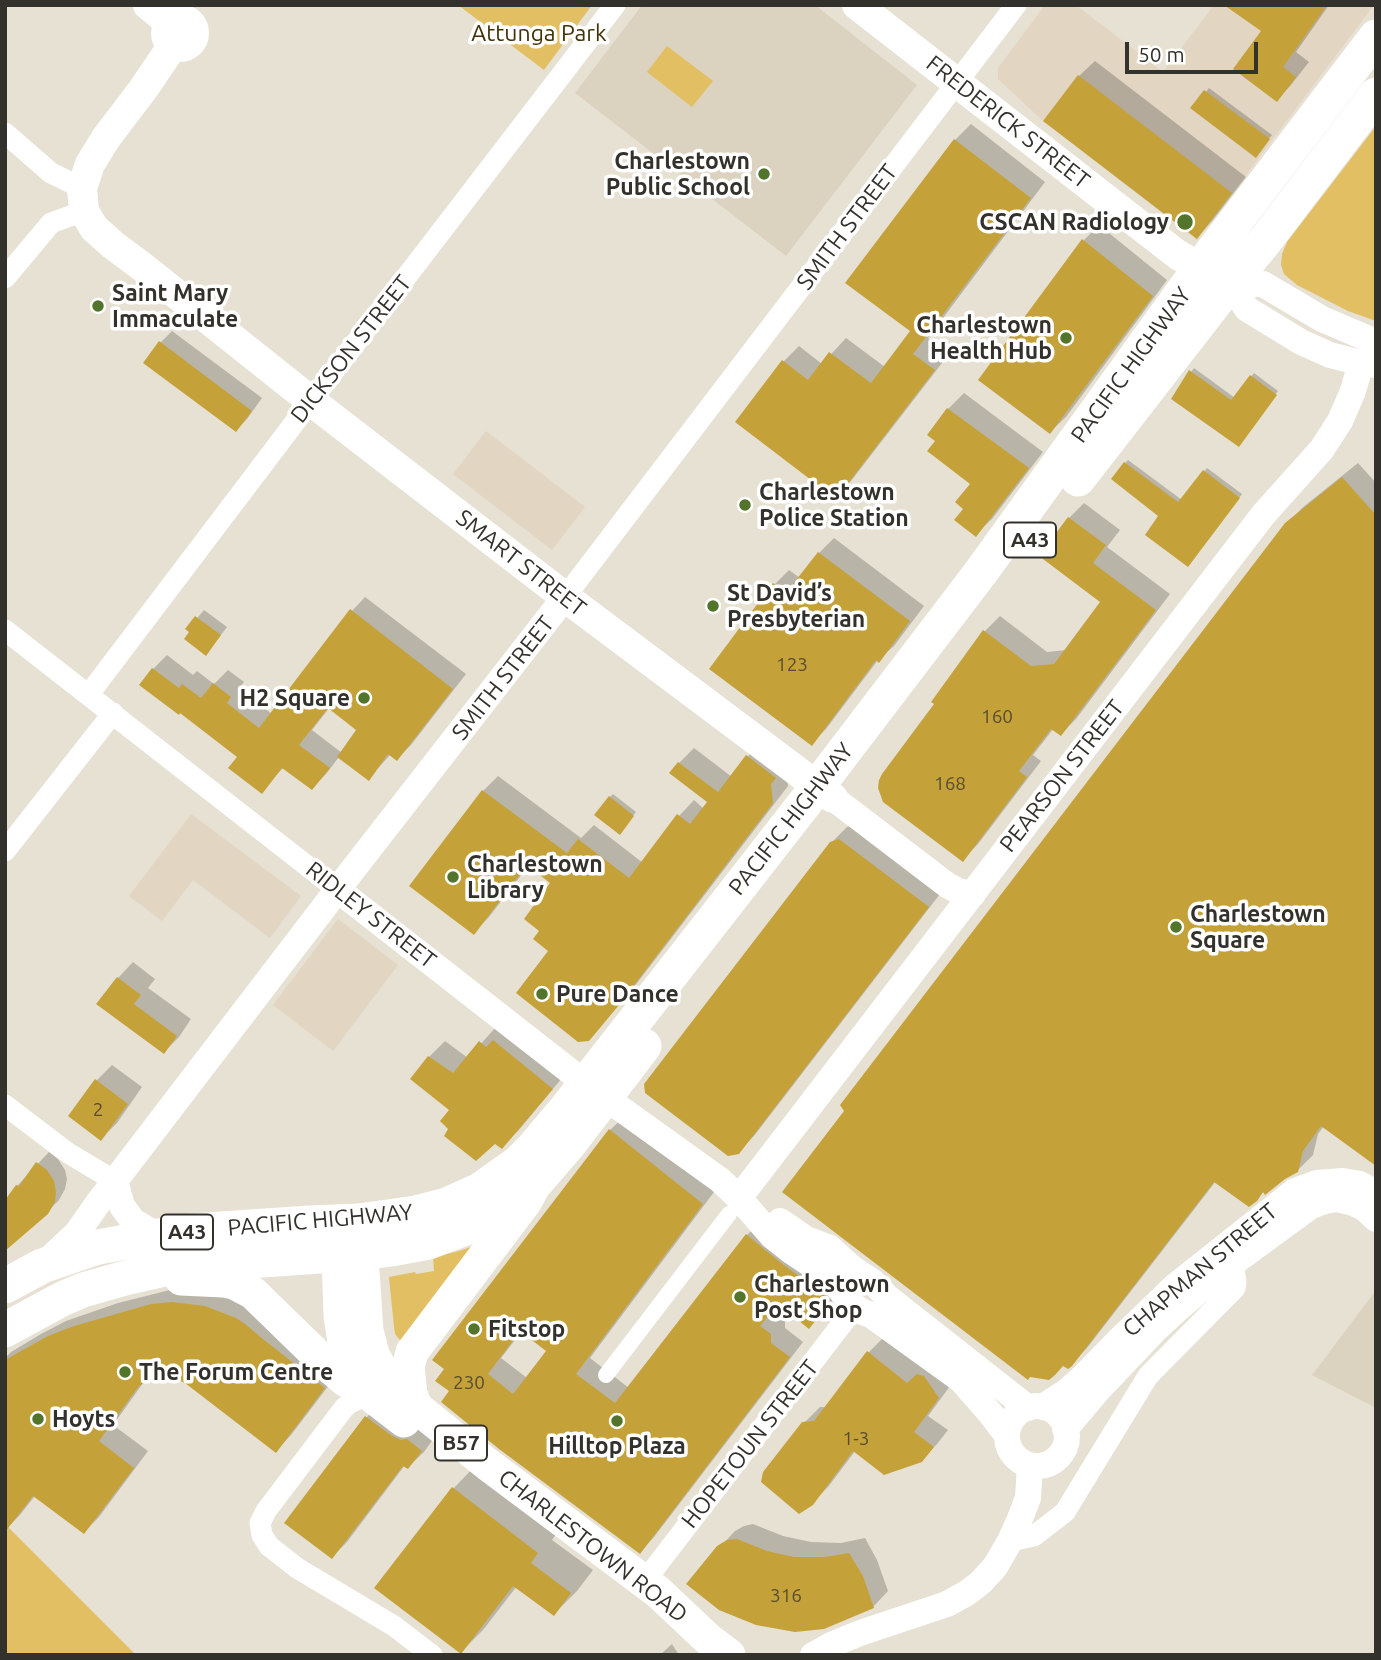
<!DOCTYPE html>
<html>
<head>
<meta charset="utf-8">
<style>
  body { margin:0 }
  #map { position:relative; width:1381px; height:1660px; overflow:hidden; background:#e6e1d3; font-family:Ubuntu,sans-serif }
  canvas { display:block }
  .frame { position:absolute; inset:0; border:7px solid #33312c; pointer-events:none }
  .scale { position:absolute; left:1125px; top:42px; width:133px; height:32px; box-sizing:border-box; border:4px solid #33312c; border-top:0; padding-left:9px; font-size:21px; line-height:24px; white-space:nowrap; color:#33312c; -webkit-text-stroke:5px #fff; paint-order:stroke }
</style>
</head>
<body>
<div id="map">
<canvas width="1381" height="1660"></canvas>
<div class="frame"></div>
<div class="scale">50 m</div>
</div>
<script>
const ctx = document.querySelector('canvas').getContext('2d');
ctx.lineJoin = 'round';
function fillPath(path, color) { ctx.fillStyle = color; ctx.fill(path, 'evenodd'); }
const shape = rows => new Path2D(rows.map(r => 'M' + r).join(''));
function trace(path, color, width, dash) { ctx.strokeStyle = color; ctx.lineWidth = width; ctx.lineCap = dash ? 'butt' : 'round'; ctx.setLineDash(dash || []); ctx.stroke(path); }
function write(font, color, halo, rows, align = 'center') {
  ctx.font = font + ' Ubuntu,sans-serif'; ctx.lineWidth = 7; ctx.setLineDash([]); ctx.textBaseline = 'middle'; ctx.strokeStyle = halo; ctx.fillStyle = color; for (const [text, x, y, turn = 0] of rows) {
    ctx.save(); ctx.translate(x, y); ctx.rotate((+turn || 0) * Math.PI / 180); ctx.textAlign = isNaN(turn) ? turn : align; if (halo) ctx.strokeText(text, 0, 0); ctx.fillText(text, 0, 0); ctx.restore();
  }
}
const commercial = shape([
  [1045,5,1076,5,1163,72,1214,5,1374,5,1197,240,1043,121,998,79,998,68],
  [486,431,585,507,552,550,453,474],
  [191,814,301,896,270,938,193,880,162,921,129,896],
  [338,919,398,965,333,1051,273,1005]
]);
const built = shape([
  [642,5,815,5,917,85,786,256,575,93],
  [1376,1290,1376,1408,1312,1375]
]);
const green = shape([
  [458,5,592,5,544,70],
  [667,46,713,81,692,107,647,72],
  [1376,126,1376,321,1348,311,1297,285,1284,274,1281,265,1282,254,1287,242],
  [471,1247,407,1344,399,1339,395,1334,394,1327,389,1277,415,1272,416,1274,434,1271,433,1257,459,1251],
  [5,1524,136,1655,5,1655]
]);
const shadow = shape([
  [1227,5,1329,5,1296,52,1309,62,1291,85,1277,100,1264,31],
  [1095,61,1246,177,1212,221,1197,237,1079,76],
  [1209,88,1272,135,1258,152,1193,108],
  [971,124,1045,182,928,338,949,354,851,481,836,497,783,362,799,346,822,364,846,338,885,367,913,330,848,282,955,140],
  [1099,225,1167,280,1066,417,1050,432,1084,240],
  [172,331,262,398,247,419,236,430,146,362,161,342],
  [1194,368,1235,398,1254,373,1278,391,1241,442,1173,399],
  [964,393,1043,452,992,519,976,534,965,509,972,483,938,440,930,434,948,409],
  [1128,460,1182,500,1207,468,1242,494,1191,562,1125,463],
  [1358,463,1376,483,1376,1165,1324,1126,1318,1134,1313,1155,1297,1171,1264,1191,1256,1200,1216,1181,1087,1348,1068,1367,1286,525,1302,508],
  [1084,503,1120,530,1107,547,1170,594,1076,719,1061,734,1054,728,1033,755,1041,761,978,844,963,859,937,704,933,702,985,631,1000,616,1047,652,1066,650,1102,602,1069,518],
  [834,538,924,606,894,646,878,660,826,729,812,743,774,585,789,570,800,578,819,553],
  [365,597,466,674,411,745,397,759,391,754,369,778,339,757,326,774,312,788,284,767,261,791,239,756,142,685,153,669,167,655,193,675,197,671,214,684,228,670,244,682,239,688,272,714,352,611],
  [330,707,359,729,342,753,312,730],
  [204,610,227,627,206,654,192,632,188,629],
  [763,742,786,768,788,786,634,987,603,1023,550,950,542,930,553,883,529,865,489,917,474,932,412,886,483,791,498,776,581,838,594,825,643,863,679,816,694,800,704,809,709,802,679,763,694,748,732,777,747,757],
  [613,794,636,812,622,830,610,797],
  [855,825,943,890,754,1136,738,1152,831,843,847,827],
  [133,962,155,979,148,988,191,1019,179,1037,164,1052,98,1004,118,978],
  [496,1027,567,1072,518,1131,502,1146,451,1128,452,1110,412,1078,429,1057,445,1041,468,1058],
  [112,1065,142,1087,117,1123,101,1139,97,1080],
  [625,1116,717,1188,590,1358,629,1388,747,1235,762,1220,843,1286,824,1312,809,1326,779,1303,774,1310,785,1319,785,1328,803,1342,654,1537,640,1552,443,1402,610,1130],
  [522,1331,549,1350,527,1378,501,1358],
  [49,1152,58,1159,65,1170,67,1179,65,1189,59,1200,47,1212,17,1186],
  [178,1288,232,1294,339,1372,291,1435,276,1451,186,1382,163,1375,146,1379,113,1425,148,1451,99,1517,84,1532,35,1496,19,1516,5,1530,5,1358,11,1352,41,1334,66,1321,118,1303],
  [884,1337,953,1382,928,1416,948,1430,937,1444,921,1460,856,1450,828,1487,812,1503,804,1423,820,1407,827,1407,869,1352],
  [382,1401,436,1435,424,1452,408,1467,405,1465,347,1542,332,1557,287,1523,367,1417],
  [475,1466,559,1530,552,1540,593,1570,577,1591,554,1614,517,1586,483,1630,461,1652,453,1489],
  [753,1524,783,1536,811,1542,841,1543,865,1538,877,1560,888,1591,873,1607,719,1548,735,1531,744,1526],
  [672,1644,679,1655,661,1655,661,1654]
]);
const building = shape([
  [1224,5,1327,5,1283,67,1296,77,1277,102,1233,69,1261,31],
  [1078,75,1232,193,1197,239,1043,121],
  [1204,90,1270,139,1256,158,1190,108],
  [954,139,1031,198,913,354,935,370,836,499,735,422,782,360,808,380,829,352,871,383,910,331,845,283],
  [1082,239,1153,296,1050,434,978,380],
  [159,341,252,411,236,432,143,363],
  [1189,370,1231,400,1250,375,1277,395,1239,447,1171,399],
  [947,408,1029,468,976,537,954,520,963,509,955,502,970,484,927,451,935,441,927,435],
  [1124,462,1178,502,1203,470,1240,498,1188,567,1145,535,1158,516,1111,479],
  [1342,477,1376,515,1376,1166,1321,1126,1303,1151,1298,1172,1285,1179,1265,1195,1263,1192,1257,1201,1249,1207,1214,1182,1072,1366,1068,1369,1063,1366,1055,1375,1049,1380,1030,1377,1028,1380,782,1192,844,1111,840,1105,1285,523],
  [1068,517,1106,545,1093,563,1156,610,1061,736,1051,729,1019,771,1027,777,963,862,883,802,878,788,879,780,882,774,934,704,931,702,983,630,1031,666,1054,664,1100,602,1039,556],
  [818,552,910,621,879,663,876,660,812,746,709,669,773,583,786,593],
  [350,609,453,689,397,761,388,754,369,781,337,757,356,730,328,708,299,745,330,768,312,790,282,768,262,794,228,768,237,757,180,713,179,715,139,685,152,668,179,688,182,684,201,698,213,683,231,697,227,703,259,728],
  [195,616,221,635,206,656,184,639,189,632,185,629],
  [746,755,776,778,771,784,773,803,619,1005,589,1041,578,1042,516,993,548,951,533,939,539,931,524,919,550,883,527,865,474,935,409,886,482,790,567,853,578,839,629,878,677,814,690,824,707,802,669,773,678,762,718,792],
  [609,796,634,816,620,835,594,815],
  [839,839,929,907,739,1154,728,1156,645,1093,644,1084,830,842],
  [117,977,141,995,134,1004,177,1036,164,1054,96,1004],
  [493,1040,553,1089,502,1149,495,1144,476,1161,444,1136,448,1129,440,1121,449,1110,410,1079,428,1056,453,1073,479,1041,486,1047],
  [95,1079,128,1104,101,1141,68,1116],
  [609,1129,703,1204,576,1374,615,1403,746,1234,781,1263,822,1293,830,1302,809,1329,778,1304,760,1326,771,1334,771,1343,790,1357,640,1554,499,1449,441,1402,449,1391,435,1381,444,1369,432,1360],
  [520,1331,546,1351,513,1394,488,1374],
  [36,1162,47,1170,54,1181,56,1192,55,1202,48,1214,5,1251,5,1200,16,1185,19,1186],
  [172,1302,205,1306,236,1318,245,1324,263,1339,325,1388,276,1453,185,1383,176,1379,167,1377,147,1381,139,1386,99,1441,134,1468,84,1534,33,1496,5,1532,5,1360,48,1336,74,1326,151,1304],
  [867,1351,907,1383,917,1374,924,1376,939,1398,914,1432,934,1447,922,1462,884,1475,853,1451,813,1505,799,1514,761,1482,763,1472,802,1422,814,1421],
  [365,1416,392,1436,401,1440,407,1439,422,1451,408,1469,403,1466,332,1559,284,1523],
  [452,1487,538,1553,531,1563,571,1593,554,1616,513,1586,461,1654,374,1588],
  [737,1539,767,1551,794,1557,825,1557,849,1553,863,1576,874,1608,824,1629,795,1632,756,1625,719,1610,686,1584,717,1546,727,1540]
]);
const pedestrian = shape([
  [606,1375,729,1214]
]);
const minor = shape([
  [5,133,51,173,82,188],
  [5,278,51,223,84,211],
  [565,597,1016,5],
  [5,630,338,890],
  [89,694,311,401,615,5],
  [5,851,113,713],
  [5,1105,68,1153,115,1181],
  [369,1394,350,1403,344,1408,266,1511,260,1523,262,1535,269,1546,297,1568,394,1626,432,1655],
  [1010,1541,1034,1536,1065,1512,1148,1376,1235,1288,1236,1282,1235,1275,1229,1266],
  [644,1582,855,1307]
]);
const tertiary = shape([
  [1230,283,1247,309,1301,342,1330,355,1361,363,1376,365],
  [1230,283,1263,284,1322,319,1376,342],
  [833,798,947,885,958,891,973,894],
  [338,890,585,1083,720,1180,739,1198,772,1236,791,1251,828,1276,855,1307,863,1312,871,1315,961,1380,990,1413,1007,1435],
  [115,1181,122,1206,133,1221,158,1236],
  [739,1198,1263,515,1322,449,1340,421,1353,391,1361,363,1376,351],
  [780,1221,806,1239,830,1248,852,1268,873,1282,887,1297,1028,1408],
  [47,1261,77,1233,98,1203,351,872,565,597],
  '1007 1436a30 30 0 1 1 60 0a30 30 0 1 1-60 0Z',
  [1043,1407,1066,1392,1084,1376,1120,1339,1174,1287,1295,1191,1317,1183,1343,1181,1360,1184,1376,1193],
  [1065,1429,1098,1390,1155,1330,1181,1306,1229,1266,1311,1206,1325,1201,1337,1199,1353,1203,1364,1208,1376,1219],
  [813,1655,831,1645,860,1633,947,1604,967,1593,980,1583,995,1567,1010,1541,1019,1521,1028,1498,1030,1465]
]);
const secondary = shape([
  [148,5,170,23],
  [857,5,1178,255,1220,278],
  '166 33a14 14 0 1 1 28 0a14 14 0 1 1-28 0Z',
  [173,45,144,88,106,138,90,164,82,188,84,211,94,228,113,245,140,265,311,401,565,597,833,798]
]);
const primary = shape([
  [337,1226,340,1316,346,1354,350,1367,357,1380,369,1394,404,1421],
  [360,1227,367,1331,373,1354,379,1366,386,1378,400,1394,416,1407,487,1464,658,1592,709,1640,729,1655],
  [181,1279,224,1281,234,1283,253,1293,322,1360,345,1380,361,1389],
  [416,1407,411,1394,408,1367,412,1352,526,1201,534,1186]
]);
const trunk = shape([
  [1078,479,1230,283,1265,241,1376,95],
  [5,1286,42,1266,98,1247,158,1236,192,1231,310,1223,359,1221,416,1213,447,1205,480,1190,518,1163,533,1148,566,1109,804,804,981,572,1200,268,1376,37],
  [5,1330,62,1299,83,1290,125,1278,165,1269,235,1262,362,1253,391,1249,429,1242,466,1228,506,1206,537,1181,569,1144,644,1046]
]);
const markers = [
  [764,174,7,"#53742b"],
  [1185,222,9,"#53742b"],
  [98,306,7,"#53742b"],
  [1066,338,7,"#53742b"],
  [745,505,7,"#53742b"],
  [713,606,7,"#53742b"],
  [364,698,7,"#53742b"],
  [453,877,7,"#53742b"],
  [1176,927,7,"#53742b"],
  [542,994,7,"#53742b"],
  [740,1297,7,"#53742b"],
  [474,1329,7,"#53742b"],
  [125,1372,7,"#53742b"],
  [38,1419,7,"#53742b"],
  [617,1421,7,"#53742b"]
];
const numberNames = [
  ["123",792,665],
  ["160",997,717],
  ["168",950,784],
  ["2",98,1110],
  ["230",469,1383],
  ["1-3",856,1439],
  ["316",786,1596]
];
const shields = [
  [1030,540,52],
  [187,1232,52],
  [461,1443,52]
];
const shieldNames = [
  ["A43",1030,540],
  ["A43",187,1232],
  ["B57",461,1443]
];
const parkNames = [
  ["Attunga Park",539,33]
];
const streetNames = [
  ["FREDERICK STREET",1008,122,38],
  ["SMITH STREET",847,227,-53],
  ["DICKSON STREET",351,349,-52],
  ["PACIFIC HIGHWAY",1131,365,-54],
  ["SMART STREET",521,563,38],
  ["SMITH STREET",503,678,-52],
  ["PEARSON STREET",1062,776,-52],
  ["PACIFIC HIGHWAY",791,819,-52],
  ["RIDLEY STREET",371,915,38],
  ["PACIFIC HIGHWAY",320,1220,-5],
  ["CHAPMAN STREET",1200,1270,-40],
  ["HOPETOUN STREET",750,1444,-52],
  ["CHARLESTOWN ROAD",593,1546,38]
];
const poiNames = [
  ["Charlestown",750,161,"right"],
  ["Public School",750,187,"right"],
  ["CSCAN Radiology",1169,222,"right"],
  ["Saint Mary",112,293],
  ["Immaculate",112,319],
  ["Charlestown",1052,325,"right"],
  ["Health Hub",1052,351,"right"],
  ["Charlestown",759,492],
  ["Police Station",759,518],
  ["St David’s",727,593],
  ["Presbyterian",727,619],
  ["H2 Square",350,698,"right"],
  ["Charlestown",467,864],
  ["Library",467,890],
  ["Charlestown",1190,914],
  ["Square",1190,940],
  ["Pure Dance",556,994],
  ["Charlestown",754,1284],
  ["Post Shop",754,1310],
  ["Fitstop",488,1329],
  ["The Forum Centre",139,1372],
  ["Hoyts",52,1419],
  ["Hilltop Plaza",617,1446,"center"]
];
fillPath(commercial, '#e2d5c2');
fillPath(built, '#dbd3c0');
fillPath(green, '#e2bf63');
fillPath(shadow, '#0003');
fillPath(building, '#c5a139');
trace(pedestrian, '#fff', 16);
trace(minor, '#fff', 21);
trace(tertiary, '#fff', 26);
trace(secondary, '#fff', 30);
trace(primary, '#fff', 33);
trace(trunk, '#fff', 35);
for (const [x, y, r, color] of markers) { const dot = new Path2D(); dot.arc(x, y, r, 0, 2 * Math.PI); ctx.fillStyle = color; ctx.fill(dot); trace(dot, '#fff', 2.5); }
write('19px', '#584d2f', null, numberNames);
for (const [x, y, w] of shields) { const box = new Path2D(); box.roundRect(x - w / 2, y - 17.5, w, 35, 5); ctx.fillStyle = '#fff'; ctx.fill(box); trace(box, '#33312c', 2); }
write('bold 21px', '#33312c', null, shieldNames);
write('23px', '#413205', '#fff', parkNames);
write('23px', '#33312c', '#fff', streetNames);
write('bold 23px', '#33312c', '#fff', poiNames, 'left');
</script>
</body>
</html>
